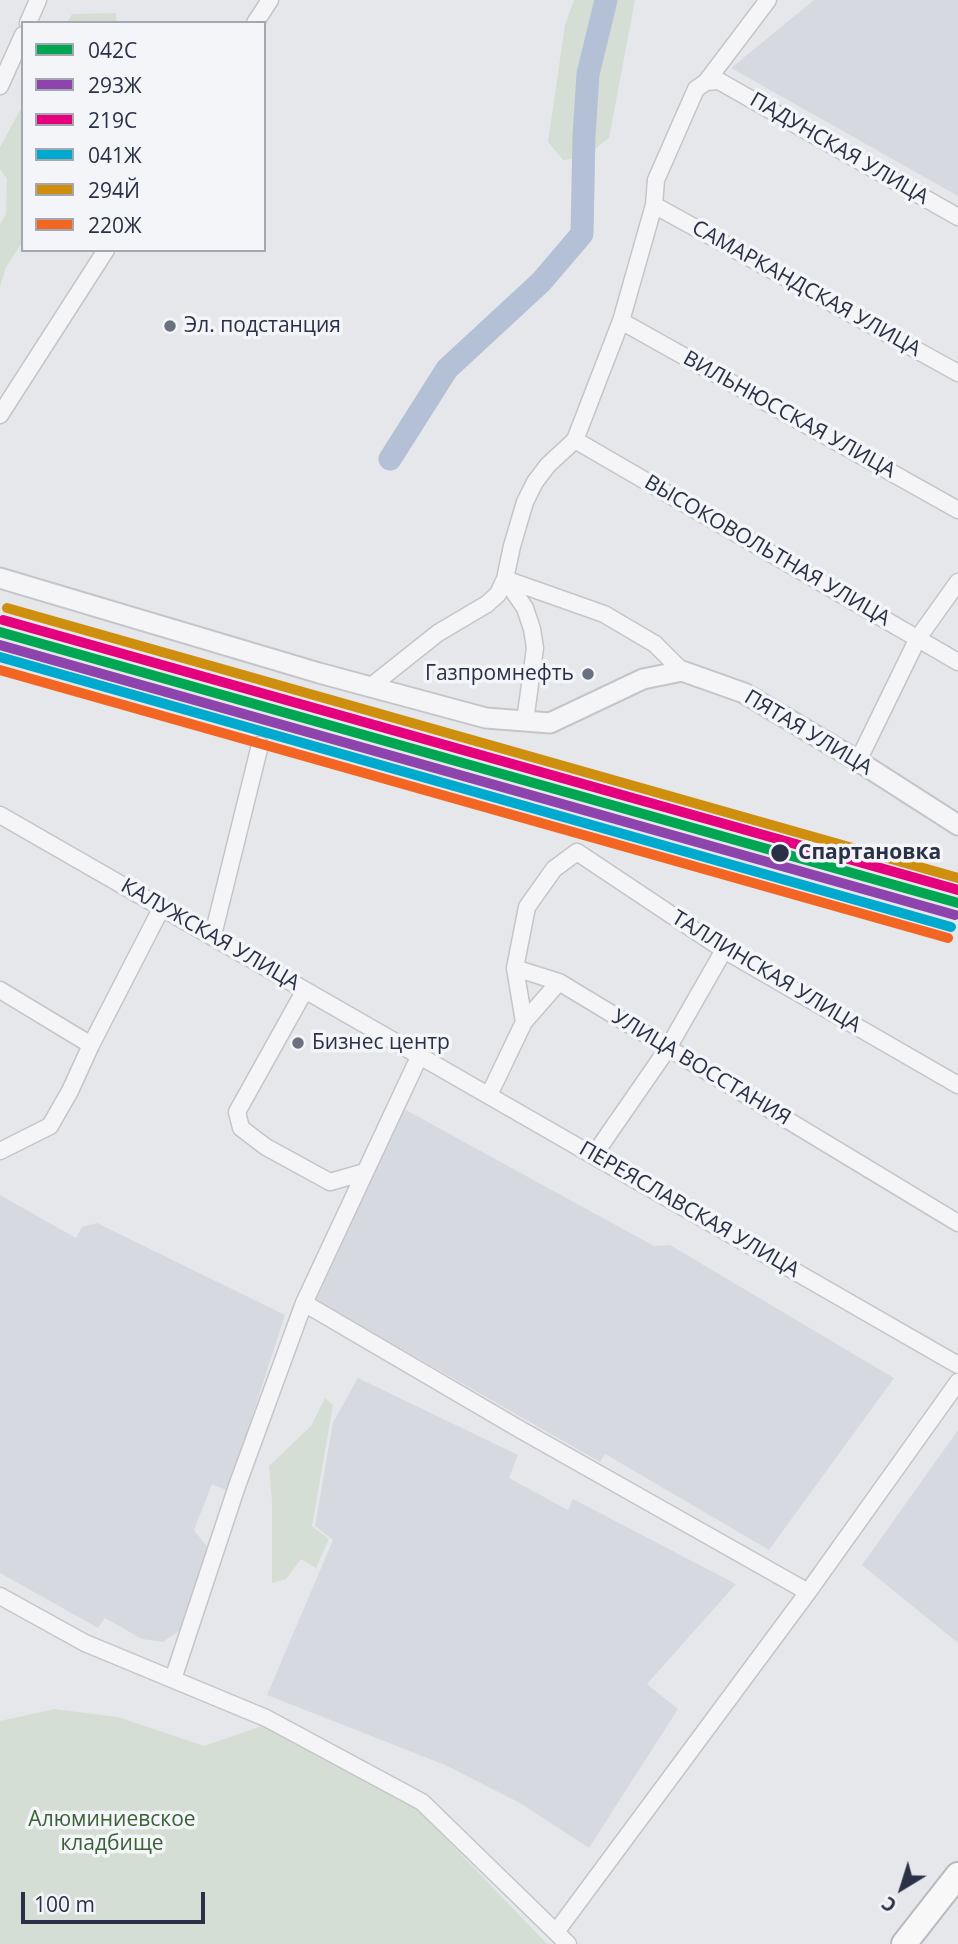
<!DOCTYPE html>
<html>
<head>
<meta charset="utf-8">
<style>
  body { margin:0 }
  #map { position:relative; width:958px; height:1944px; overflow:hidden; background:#e6e7ea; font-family:"Open Sans",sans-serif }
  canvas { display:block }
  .legend { position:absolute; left:21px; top:21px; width:245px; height:231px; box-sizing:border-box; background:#f4f5f9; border:2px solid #a3a7b1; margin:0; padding:9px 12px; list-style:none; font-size:21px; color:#2a3146 }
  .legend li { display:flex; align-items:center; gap:14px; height:35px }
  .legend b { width:35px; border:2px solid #a3a7b1 }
  .north { position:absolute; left:867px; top:1853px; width:70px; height:70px; -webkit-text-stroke:5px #f4f5f9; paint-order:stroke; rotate:218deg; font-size:19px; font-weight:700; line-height:28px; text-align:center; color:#2a3146 }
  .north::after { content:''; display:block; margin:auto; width:24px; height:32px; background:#2a3146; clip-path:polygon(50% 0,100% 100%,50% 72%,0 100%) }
  .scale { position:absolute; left:21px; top:1892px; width:184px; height:32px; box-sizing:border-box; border:4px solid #2a3146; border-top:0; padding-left:9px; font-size:21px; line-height:24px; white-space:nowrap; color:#2a3146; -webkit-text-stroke:5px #f4f5f9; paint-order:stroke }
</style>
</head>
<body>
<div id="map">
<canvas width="958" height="1944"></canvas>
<ul class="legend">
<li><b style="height:9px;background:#00a651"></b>042С</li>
<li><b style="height:9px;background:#8e44ad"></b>293Ж</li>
<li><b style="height:9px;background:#e5007d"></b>219С</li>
<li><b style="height:9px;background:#00a9ce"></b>041Ж</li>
<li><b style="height:9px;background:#ce8f0e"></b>294Й</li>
<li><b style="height:9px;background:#f26522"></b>220Ж</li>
</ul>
<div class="north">С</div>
<div class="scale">100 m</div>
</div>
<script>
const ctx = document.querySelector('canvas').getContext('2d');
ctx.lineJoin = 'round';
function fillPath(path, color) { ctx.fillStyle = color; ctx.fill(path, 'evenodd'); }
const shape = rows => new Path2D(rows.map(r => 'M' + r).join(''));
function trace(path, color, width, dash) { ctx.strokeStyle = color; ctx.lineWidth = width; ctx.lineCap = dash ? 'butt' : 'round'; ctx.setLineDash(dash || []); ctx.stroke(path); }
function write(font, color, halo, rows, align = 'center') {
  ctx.font = font + ' "Open Sans",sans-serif'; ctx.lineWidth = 7; ctx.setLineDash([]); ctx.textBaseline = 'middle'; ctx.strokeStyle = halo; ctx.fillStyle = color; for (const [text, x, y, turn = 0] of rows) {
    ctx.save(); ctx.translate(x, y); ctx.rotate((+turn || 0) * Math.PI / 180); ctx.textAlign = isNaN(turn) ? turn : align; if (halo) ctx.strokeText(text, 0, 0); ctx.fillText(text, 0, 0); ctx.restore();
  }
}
const built = shape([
  [814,0,958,0,958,196,731,68],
  [404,1109,654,1246,670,1245,894,1378,769,1550,605,1454,600,1462,316,1300],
  [0,1195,76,1238,82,1227,97,1223,285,1315,228,1491,212,1484,194,1530,208,1548,180,1630,163,1642,142,1639,105,1618,98,1628,0,1573],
  [358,1378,518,1455,509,1478,568,1510,573,1499,736,1584,647,1684,678,1709,589,1848,520,1803,445,1765,267,1695,333,1540,315,1526,333,1422],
  [958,1430,958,1643,862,1565]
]);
const green = shape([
  [574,0,635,0,609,138,585,157,563,160,548,142,565,25],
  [116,13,117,23,67,23,72,14],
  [23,105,23,241,6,267,0,287,0,224,6,214,7,179,0,169,0,147],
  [325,1398,333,1405,312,1526,329,1539,316,1568,301,1559,286,1579,272,1583,272,1502,269,1466,311,1426],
  [54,1709,118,1717,204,1746,262,1726,408,1799,547,1944,0,1944,0,1721]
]);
const river = shape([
  [390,459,447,369,541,282,582,234,584,135,588,74,606,0]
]);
const minor = shape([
  [28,23,38,0],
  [255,23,270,0],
  [706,82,768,0],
  [0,86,23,35],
  [654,205,958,373],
  [621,321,958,510],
  [0,415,106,250],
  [575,440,958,662],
  [370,687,438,633,487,604,498,594,505,579,604,614,655,644,682,671],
  [525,721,535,648,532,629,525,608,505,579,512,546,525,502,535,482,548,465,575,440,621,321,654,205,656,180,696,89,706,82,719,81,958,217],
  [858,761,918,638,958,582],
  [0,815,958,1365],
  [213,935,260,745],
  [515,968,559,982],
  [0,990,91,1045],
  [305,990,237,1112,241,1128,266,1147,330,1182,365,1172],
  [524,1022,515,968,527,907,554,869,577,852,724,950,958,1085],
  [489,1095,524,1022,559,982,958,1223],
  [0,1151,50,1126,70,1091,91,1045,162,907],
  [594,1155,668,1048,724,950],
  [304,1303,521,1430,808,1592],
  [0,1596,85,1643,266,1718,422,1802,568,1944],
  [173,1679,237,1486,304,1303,420,1055],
  [556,1932,808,1592,958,1382]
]);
const tertiary = shape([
  [0,578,319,673,486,718,550,723,643,679,682,671,744,693,858,761,958,825]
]);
const trunk = shape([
  [904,1944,958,1875]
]);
const rail = shape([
  [0,654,958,929]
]);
const rail1 = shape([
  [0,632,958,903]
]);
const rail2 = shape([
  [0,645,955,915]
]);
const rail3 = shape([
  [3,620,958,890]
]);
const rail4 = shape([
  [0,657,951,927]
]);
const rail5 = shape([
  [7,608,958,878]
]);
const rail6 = shape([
  [0,670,948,938]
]);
const markers = [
  [170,326,7,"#6c717f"],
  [588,674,7,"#6c717f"],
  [780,853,10,"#2a3146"],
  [298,1043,7,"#6c717f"]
];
const streetNames = [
  ["ПАДУНСКАЯ УЛИЦА",839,149,30],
  ["САМАРКАНДСКАЯ УЛИЦА",806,289,29],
  ["ВИЛЬНЮССКАЯ УЛИЦА",789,415,29],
  ["ВЫСОКОВОЛЬТНАЯ УЛИЦА",767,551,30],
  ["ПЯТАЯ УЛИЦА",808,733,31],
  ["КАЛУЖСКАЯ УЛИЦА",210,935,30],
  ["ТАЛЛИНСКАЯ УЛИЦА",766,972,31],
  ["УЛИЦА ВОССТАНИЯ",701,1068,31],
  ["ПЕРЕЯСЛАВСКАЯ УЛИЦА",689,1210,30]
];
const poiNames = [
  ["Эл. подстанция",184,326],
  ["Газпромнефть",574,674,"right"],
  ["Бизнес центр",312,1043]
];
const stopNames = [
  ["Спартановка",798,853]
];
const parkNames = [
  ["Алюминиевское",112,1820],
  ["кладбище",112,1844]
];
fillPath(built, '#d6dae0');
fillPath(green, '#d5ded5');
trace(river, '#b3c0d6', 23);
trace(minor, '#c4c5c8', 19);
trace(tertiary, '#c4c5c8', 23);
trace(trunk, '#b8babf', 28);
trace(minor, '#f5f5f7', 16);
trace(tertiary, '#f5f5f7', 19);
trace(trunk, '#f8f8f8', 24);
trace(rail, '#cecfd2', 3.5, [3.5, 7]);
trace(rail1, '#00a651', 10);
trace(rail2, '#8e44ad', 10);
trace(rail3, '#e5007d', 10);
trace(rail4, '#00a9ce', 10);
trace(rail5, '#ce8f0e', 10);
trace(rail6, '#f26522', 10);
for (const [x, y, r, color] of markers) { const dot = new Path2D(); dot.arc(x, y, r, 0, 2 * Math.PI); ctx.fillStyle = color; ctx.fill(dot); trace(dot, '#f4f5f9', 2.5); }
write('21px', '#2a3146', '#f4f5f9', streetNames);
write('21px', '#2a3146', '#f4f5f9', poiNames, 'left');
write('bold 21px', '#2a3146', '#f4f5f9', stopNames, 'left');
write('21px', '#3a6236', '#f4f5f9', parkNames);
</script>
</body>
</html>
